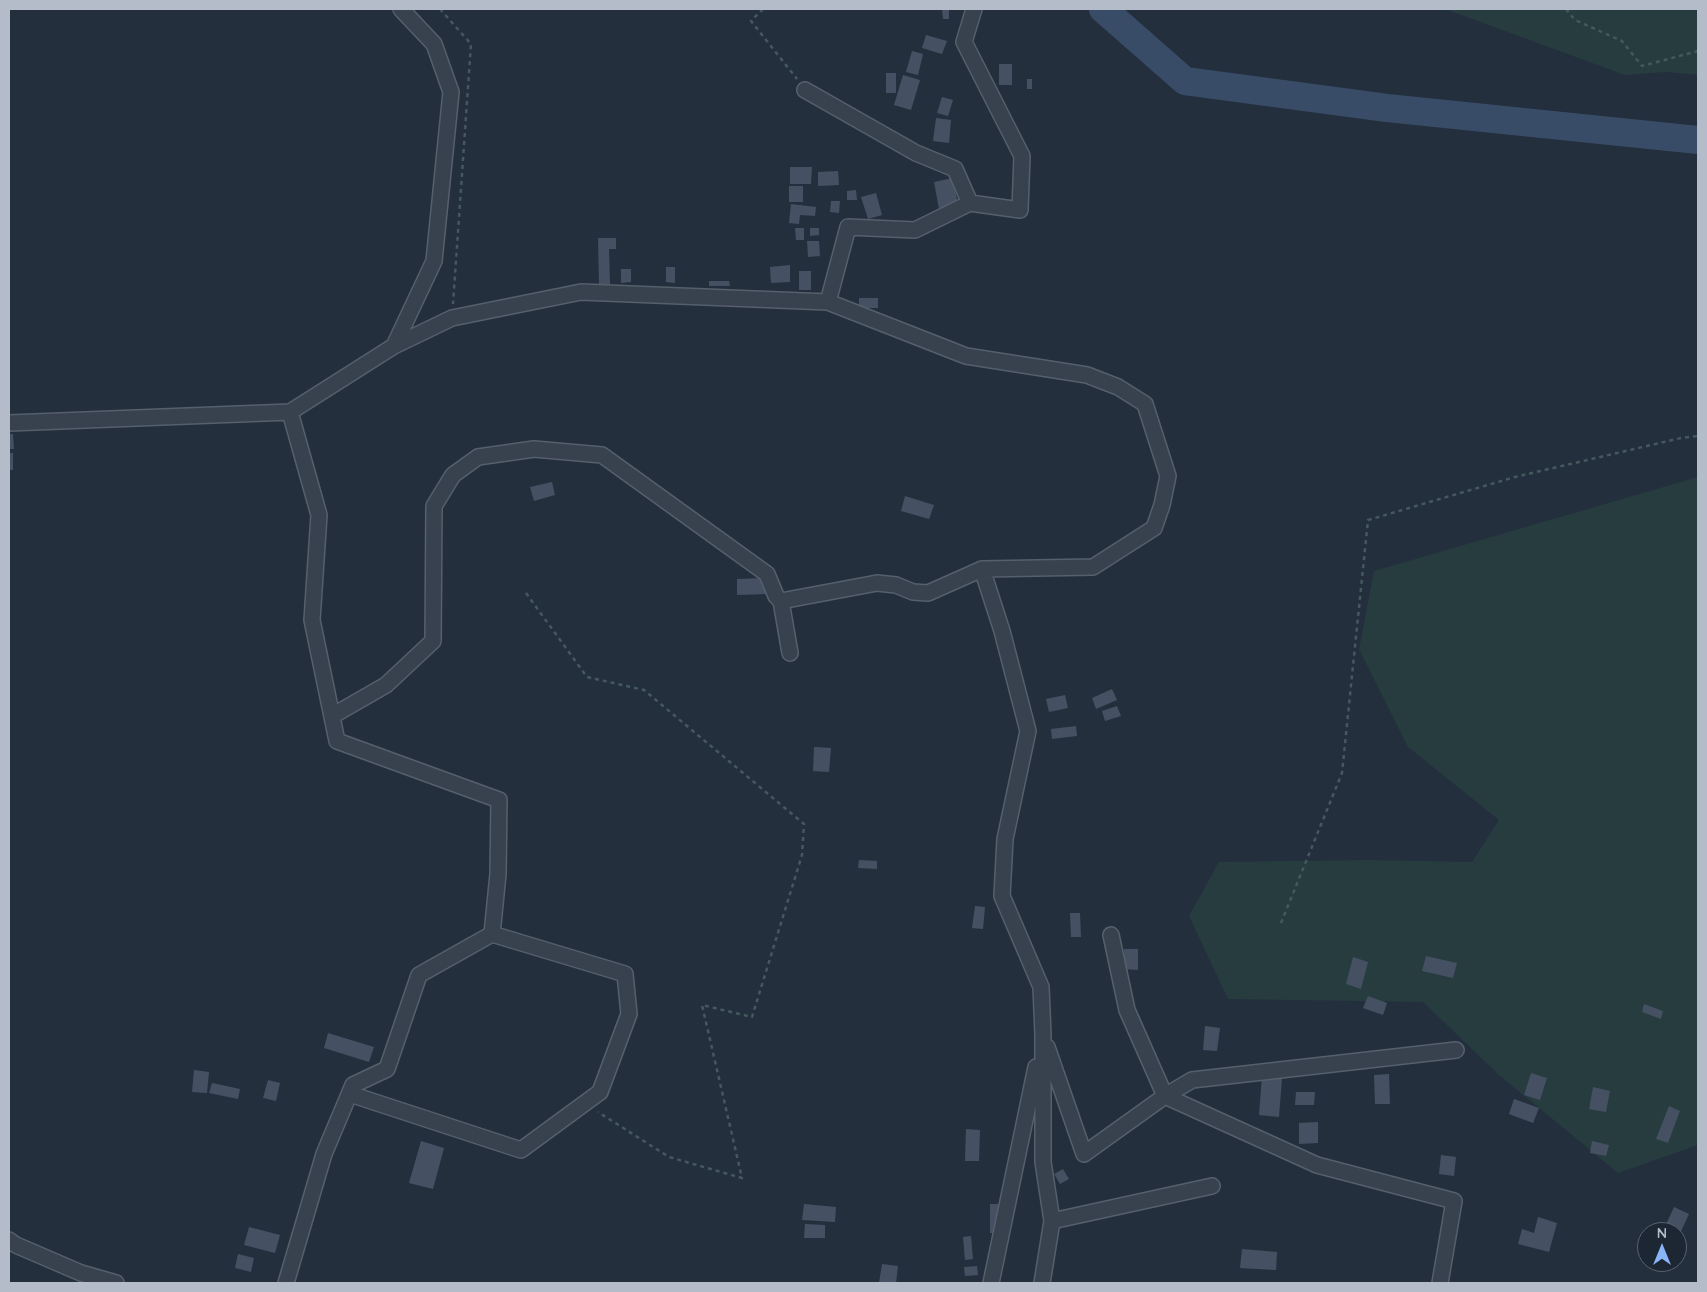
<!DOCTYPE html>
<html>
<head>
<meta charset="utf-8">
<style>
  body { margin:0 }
  #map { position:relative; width:1707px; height:1292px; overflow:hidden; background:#242f3e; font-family:Quicksand,sans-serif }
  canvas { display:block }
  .frame { position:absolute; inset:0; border:10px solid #b4bcc9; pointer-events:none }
  .north { position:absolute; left:1637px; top:1222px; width:50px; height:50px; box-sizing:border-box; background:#1d2633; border:1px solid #59626f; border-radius:50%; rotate:0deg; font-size:14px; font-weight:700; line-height:20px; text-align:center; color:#b4bcc9 }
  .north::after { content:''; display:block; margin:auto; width:18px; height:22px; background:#8ab4f8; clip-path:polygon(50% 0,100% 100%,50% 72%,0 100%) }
</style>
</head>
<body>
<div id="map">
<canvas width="1707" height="1292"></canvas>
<div class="frame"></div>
<div class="north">N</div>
</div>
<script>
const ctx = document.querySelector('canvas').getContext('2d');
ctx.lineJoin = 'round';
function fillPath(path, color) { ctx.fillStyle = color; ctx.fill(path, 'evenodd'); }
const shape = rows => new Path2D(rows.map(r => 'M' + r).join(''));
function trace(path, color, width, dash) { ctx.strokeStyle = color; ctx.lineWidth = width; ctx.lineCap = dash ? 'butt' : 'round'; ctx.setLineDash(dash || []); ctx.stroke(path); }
const green = shape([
  [1445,9,1698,9,1698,75,1667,72,1625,75],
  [1698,477,1698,1145,1618,1173,1499,1075,1423,1002,1228,999,1189,916,1219,862,1369,860,1472,862,1499,820,1408,747,1359,649,1374,571]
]);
const river = shape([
  [1103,9,1185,81,1387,108,1698,140]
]);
const building = shape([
  [942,9,949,9,949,19,943,19],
  [926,35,947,41,942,54,922,48],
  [912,51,923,54,918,75,906,72],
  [999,64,1012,64,1012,85,999,85],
  [886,73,896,73,896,93,886,93],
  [903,75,920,80,911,110,894,105],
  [1027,79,1032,79,1032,89,1027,89],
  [942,97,953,100,948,116,937,113],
  [936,118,951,120,949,143,933,141],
  [790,167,812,167,811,184,790,184],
  [838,171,839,185,818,186,818,172],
  [953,178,958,205,939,209,934,182],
  [789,186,803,186,803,202,789,202],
  [856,190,857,200,847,200,847,191],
  [876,193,882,215,868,219,861,197],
  [831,201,840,201,839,213,830,212],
  [791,204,816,207,815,216,800,215,799,224,789,223],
  [795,228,804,228,804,240,796,240],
  [810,228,819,228,819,235,810,236],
  [598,238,616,238,616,249,609,249,610,284,599,284],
  [807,241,819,241,820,256,808,257],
  [790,265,790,282,771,283,770,267],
  [666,267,675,267,675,283,666,282],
  [621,269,631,269,631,282,621,283],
  [799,271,811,271,811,290,799,290],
  [709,281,729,281,730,286,709,286],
  [859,298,878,298,878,308,859,308],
  [9,434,13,434,14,449,9,449],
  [9,453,13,453,13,470,9,470],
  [552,482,555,495,534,501,530,487],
  [905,496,934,505,929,519,901,511],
  [766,578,767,594,737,595,737,579],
  [1112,689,1117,700,1096,709,1092,698],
  [1065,695,1068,708,1049,712,1046,699],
  [1117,706,1121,716,1105,721,1102,711],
  [1076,726,1077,736,1052,739,1051,729],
  [814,747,831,748,829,772,813,771],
  [859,860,877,861,877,869,858,868],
  [975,906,985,907,983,929,972,928],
  [1070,913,1080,913,1081,937,1071,937],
  [1124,949,1138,949,1138,970,1123,969],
  [1426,956,1457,963,1453,978,1422,971],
  [1353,957,1368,962,1361,989,1346,984],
  [1368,996,1387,1003,1383,1015,1363,1008],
  [1644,1004,1663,1011,1661,1019,1642,1012],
  [1205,1026,1220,1028,1217,1051,1203,1050],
  [328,1033,374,1047,369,1062,324,1048],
  [194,1070,209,1072,207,1093,192,1092],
  [1531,1073,1547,1078,1540,1100,1524,1095],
  [1389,1074,1390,1104,1375,1104,1374,1075],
  [1262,1076,1282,1078,1279,1117,1259,1115],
  [268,1080,280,1083,276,1101,263,1098],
  [212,1083,240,1089,238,1099,209,1093],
  [1593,1087,1610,1091,1606,1112,1589,1109],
  [1296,1092,1315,1092,1314,1105,1295,1105],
  [1514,1099,1539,1108,1533,1123,1509,1114],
  [1669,1106,1680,1111,1668,1143,1656,1139],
  [1318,1122,1318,1143,1299,1144,1299,1123],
  [966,1129,980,1130,979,1161,965,1161],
  [421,1141,444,1148,433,1189,409,1183],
  [1592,1141,1609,1145,1606,1156,1590,1153],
  [1441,1155,1456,1157,1454,1176,1439,1174],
  [1063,1169,1069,1179,1060,1184,1054,1174],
  [804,1204,836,1207,835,1222,802,1220],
  [990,1204,1005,1204,1005,1233,990,1233],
  [1674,1207,1689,1214,1677,1240,1677,1232,1663,1231],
  [1538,1217,1557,1223,1549,1252,1518,1244,1522,1229,1534,1233],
  [805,1224,825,1225,825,1238,804,1238],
  [249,1227,280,1235,275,1253,244,1245],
  [971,1236,973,1259,965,1260,963,1237],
  [1242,1249,1277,1252,1276,1270,1240,1268],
  [238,1254,254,1258,251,1272,235,1268],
  [882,1264,898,1266,896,1283,879,1283],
  [977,1266,978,1275,965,1276,964,1267]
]);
const path = shape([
  [440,9,471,44,453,304],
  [763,9,751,21,797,79],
  [1566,9,1575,20,1622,41,1642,66,1698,51],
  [526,593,587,677,644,690,804,824,802,855,752,1017,702,1005,742,1178,669,1157,598,1112],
  [1281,923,1342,773,1368,520,1515,477,1681,438,1698,436]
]);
const street = shape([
  [805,90,916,153,955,169,970,203,915,230,848,227,828,302,966,356,1087,375,1118,387,1145,404,1168,476,1162,505,1154,528,1093,567,982,569],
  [970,203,1020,210,1022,156,964,42,974,9],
  [394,346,452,318,581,292,828,302],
  [9,423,290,412],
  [790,653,781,601,877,583,896,585,913,592,928,593,982,569,1002,631,1028,731,1005,839,1002,896,1041,987,1043,1035,1043,1162,1052,1221,1042,1283],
  [332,716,386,685,433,641,434,506,453,475,478,457,534,449,602,455,767,574,776,596,781,601],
  [1111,935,1127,1010,1165,1096,1192,1080,1456,1050],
  [1047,1047,1084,1154,1165,1096,1317,1165,1454,1201,1440,1283],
  [350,1094,521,1150,600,1092,629,1014,625,974,492,934],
  [1052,1221,1212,1186],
  [9,1240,16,1245,81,1273,116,1283],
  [286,1283,324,1154,353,1085,387,1069,419,975,492,934,498,874,499,800,337,741,312,620,319,515,290,412,394,346,434,261,451,92,434,44,401,9],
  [991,1283,1036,1067]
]);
fillPath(green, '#263c3f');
trace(river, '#394c67', 28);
fillPath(building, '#455162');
trace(street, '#565f6c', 18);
trace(path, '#44595c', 2.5, [4, 4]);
trace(street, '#38414e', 15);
</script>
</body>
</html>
